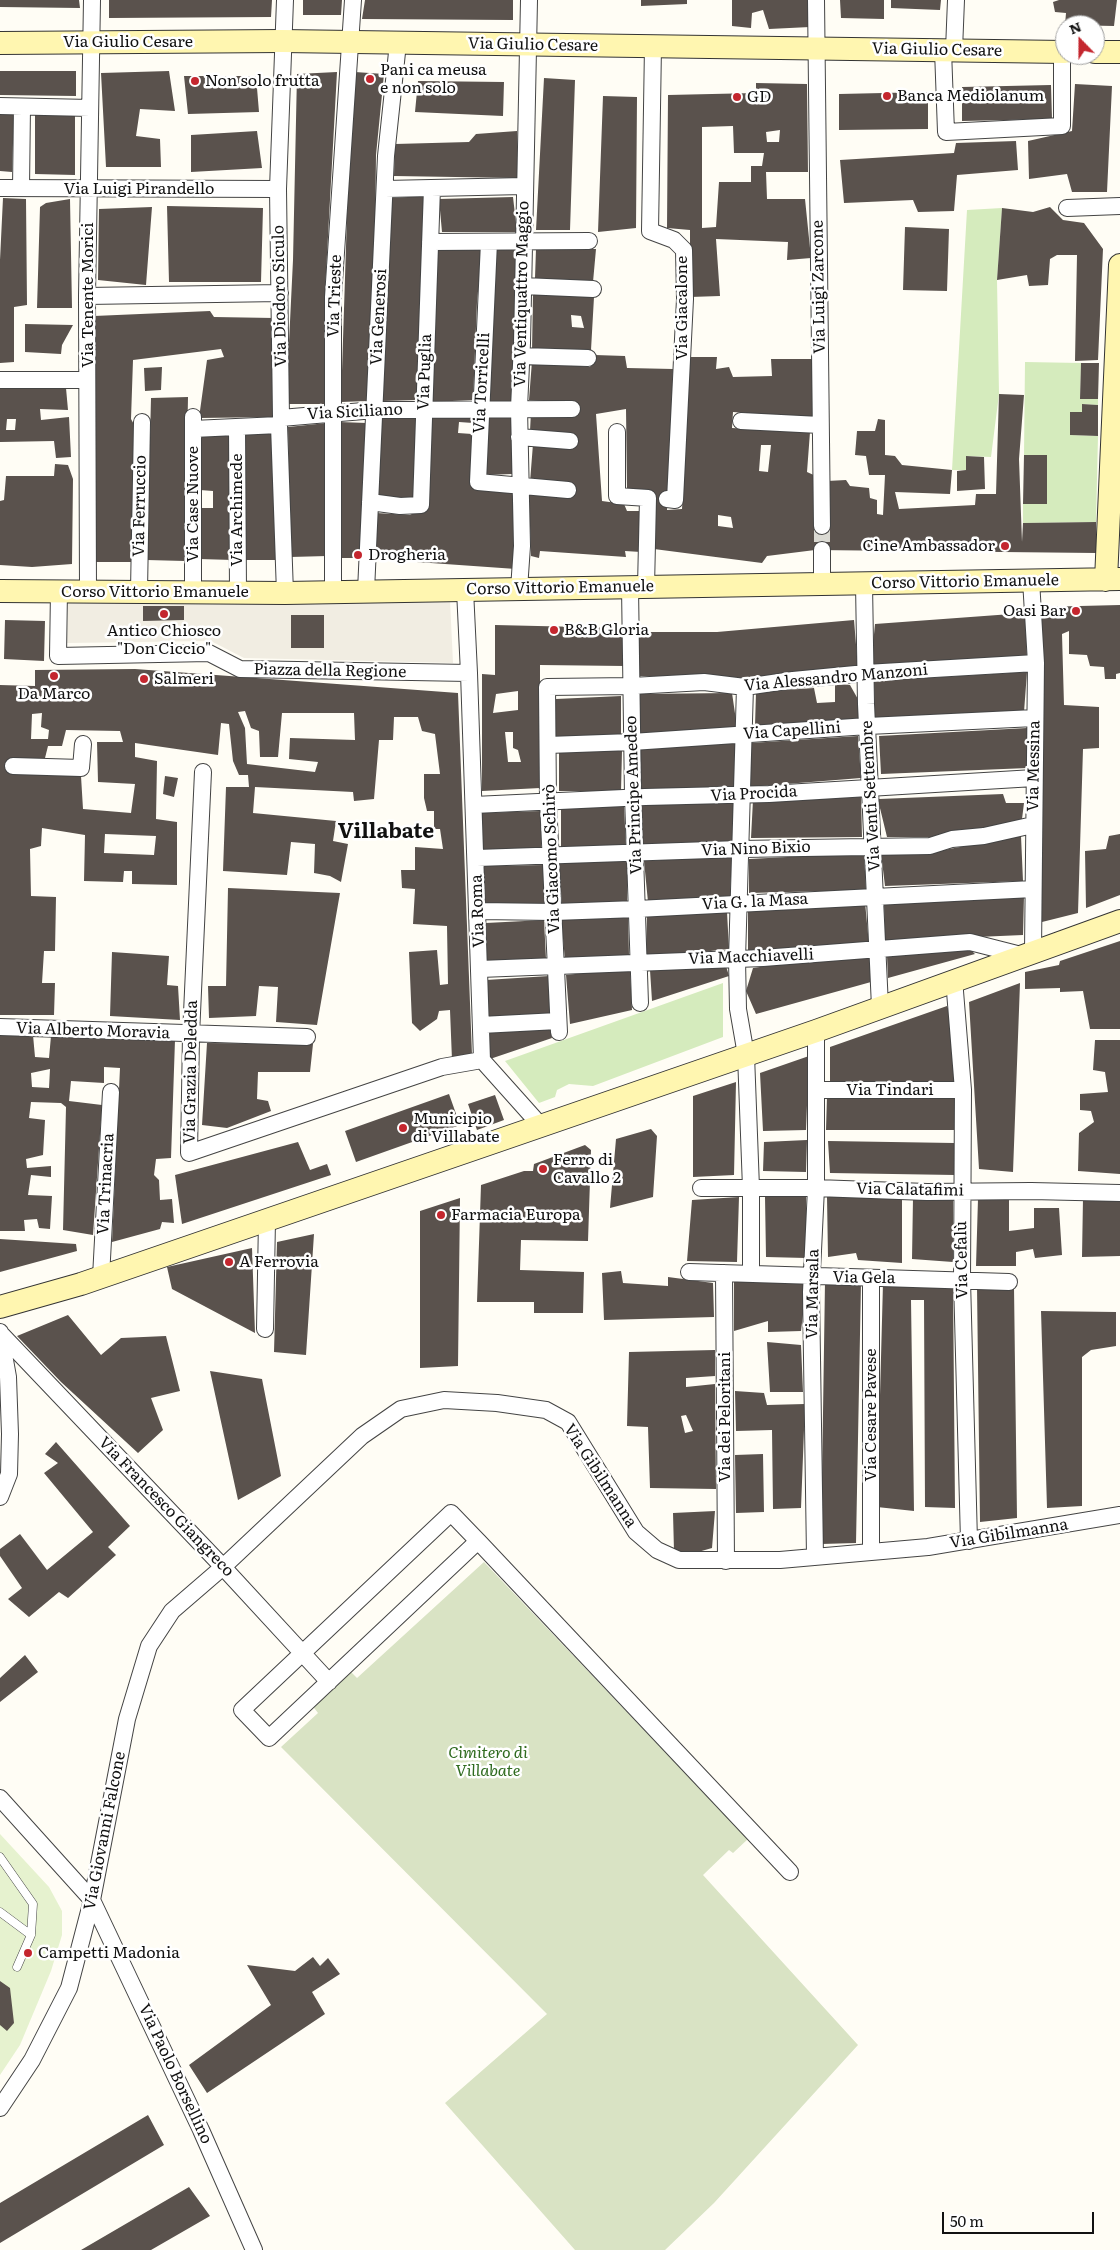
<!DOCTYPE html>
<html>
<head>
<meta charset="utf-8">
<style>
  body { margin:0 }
  #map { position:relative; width:1120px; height:2250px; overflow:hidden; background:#fffdf5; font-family:Literata,serif }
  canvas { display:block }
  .north { position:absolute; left:1055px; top:15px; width:50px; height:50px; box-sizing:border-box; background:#fff; border:1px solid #a0a0a0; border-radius:50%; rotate:338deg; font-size:14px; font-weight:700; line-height:20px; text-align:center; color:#111 }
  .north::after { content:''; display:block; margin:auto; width:18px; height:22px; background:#c4262e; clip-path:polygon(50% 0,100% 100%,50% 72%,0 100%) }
  .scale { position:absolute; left:942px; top:2212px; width:152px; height:22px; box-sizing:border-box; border:2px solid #111; border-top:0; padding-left:6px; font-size:15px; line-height:18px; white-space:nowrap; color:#111; -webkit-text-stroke:4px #fff; paint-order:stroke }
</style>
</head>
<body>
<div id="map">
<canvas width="1120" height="2250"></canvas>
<div class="north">N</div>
<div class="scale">50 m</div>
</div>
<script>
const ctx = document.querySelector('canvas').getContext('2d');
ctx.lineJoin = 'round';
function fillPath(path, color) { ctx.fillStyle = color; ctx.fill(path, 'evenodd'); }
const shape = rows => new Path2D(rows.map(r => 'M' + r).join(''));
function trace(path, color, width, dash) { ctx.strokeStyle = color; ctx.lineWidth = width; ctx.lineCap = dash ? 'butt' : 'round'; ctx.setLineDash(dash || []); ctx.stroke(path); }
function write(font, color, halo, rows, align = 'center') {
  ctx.font = font + ' Literata,serif'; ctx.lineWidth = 5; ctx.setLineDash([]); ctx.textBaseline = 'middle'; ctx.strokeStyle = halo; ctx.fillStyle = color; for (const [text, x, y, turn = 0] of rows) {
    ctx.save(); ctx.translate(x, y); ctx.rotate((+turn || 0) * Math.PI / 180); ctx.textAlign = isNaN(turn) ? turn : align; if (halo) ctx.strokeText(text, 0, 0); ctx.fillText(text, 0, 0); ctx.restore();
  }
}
const green = shape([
  [1002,208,997,280,999,394,991,457,966,456,966,470,952,470,967,210],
  [1025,362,1081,363,1080,399,1098,399,1098,405,1082,404,1082,412,1070,412,1070,435,1098,436,1096,522,1023,523,1023,504,1047,504,1047,456,1024,455],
  [723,983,723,1037,593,1086,569,1084,557,1090,555,1097,539,1103,505,1061]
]);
const cemetery = shape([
  [484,1562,748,1839,733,1853,729,1850,703,1875,858,2045,714,2203,665,2250,575,2250,445,2103,547,2014,281,1747,318,1713,311,1704,349,1670,357,1678]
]);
const pitch = shape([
  [0,1834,49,1887,62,1911,62,1935,51,1971,20,2045,0,2075]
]);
const plaza = shape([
  [450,600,453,663,244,658,211,641,67,643,68,603]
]);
const building = shape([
  [0,0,79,0,80,8,0,7],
  [109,0,272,0,271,17,109,18],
  [303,0,342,0,341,15,303,15],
  [365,0,513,0,513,20,362,19],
  [641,0,687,0,687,4,641,6],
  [732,0,808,0,810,27,769,29,763,10,752,13,751,28,732,26],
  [840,0,884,0,884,19,841,18],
  [891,0,941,0,940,10,891,8],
  [1059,0,1117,0,1114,26,1065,25,1066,13,1055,12,1053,2],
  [0,71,76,71,76,96,0,95],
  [169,71,175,111,140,109,136,136,160,139,161,167,106,167,101,73],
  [337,72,325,291,327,404,286,404,293,260,297,74],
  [355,72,384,74,376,155,375,239,367,401,341,402,350,122],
  [184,76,256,76,259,112,188,114],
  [544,78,575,80,570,230,536,230],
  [418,81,504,82,503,116,415,112],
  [756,83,807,84,808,172,766,172,767,199,805,199,811,258,787,260,788,242,716,239,720,296,690,297,690,230,667,228,668,95,756,93],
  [733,126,734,153,764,153,762,166,751,166,751,182,719,182,716,227,702,228,702,127],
  [780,130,779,142,767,142,766,132],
  [1075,84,1112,86,1107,192,1072,192,1067,174,1029,179,1028,141,1072,131],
  [1051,85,1052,119,962,121,962,87],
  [928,92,928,129,839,130,839,94],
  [603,96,637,97,636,228,598,232],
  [35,111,75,111,75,175,35,174],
  [0,113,14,113,12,172,0,171],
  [257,131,262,168,191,172,191,135],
  [517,131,517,178,394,176,395,144,469,142,476,134],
  [1016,141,1018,170,957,175,954,211,918,212,913,200,844,203,840,160,954,153,956,143],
  [424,196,417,400,383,401,392,198],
  [513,197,517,232,442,232,439,199],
  [3,198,26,199,27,305,14,307,14,362,0,363,0,260],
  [70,199,72,308,37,308,40,207,46,203],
  [167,206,263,208,261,282,169,282],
  [152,207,146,285,98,280,99,209],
  [1050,207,1063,220,1084,223,1103,249,1098,360,1075,361,1077,255,1057,255,1050,259,1048,285,1029,286,1027,275,997,280,1002,208,1033,212],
  [905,227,949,229,947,291,903,290],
  [496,247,519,248,514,401,490,402],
  [482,249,477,302,473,400,431,402,436,250],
  [536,249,596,249,593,282,535,278],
  [533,293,594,297,591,350,570,352,532,351],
  [571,315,581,316,584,328,572,327],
  [210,311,214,317,274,318,273,417,199,418,207,360,224,357,221,349,133,360,131,419,137,430,133,562,94,562,94,316],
  [25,324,73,325,62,345,61,354,25,352],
  [595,355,625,356,627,368,673,369,667,510,682,509,690,357,717,357,716,369,729,367,733,377,772,376,771,359,813,359,816,418,733,412,732,428,810,432,807,472,827,481,846,480,850,486,869,488,870,498,877,500,877,514,883,515,885,475,869,475,866,456,855,455,857,431,875,431,878,419,885,420,885,455,895,456,902,465,952,470,950,494,895,492,899,509,975,505,976,494,996,494,999,394,1024,395,1019,459,1022,542,1023,523,1096,522,1096,553,815,550,767,556,762,563,654,549,653,492,627,489,626,409,596,414,602,501,624,504,627,511,643,511,641,552,625,551,626,557,540,551,539,558,531,556,529,495,574,496,574,486,530,482,533,444,530,431,531,412,574,403,529,400,532,361,590,367],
  [761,445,771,445,768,472,759,471],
  [718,515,731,517,733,528,718,526],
  [1081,363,1099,363,1098,399,1080,399],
  [162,367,161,390,145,391,144,368],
  [66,388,68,410,40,409,41,420,69,417,71,457,56,458,54,441,0,442,0,389],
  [7,419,16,419,15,430,6,430],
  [188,397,185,561,147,560,151,398],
  [1082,404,1098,405,1098,436,1070,435,1070,412,1082,412],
  [417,412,415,499,378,499,381,413],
  [473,413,473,423,459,422,458,433,472,434,472,487,512,489,517,535,516,569,374,559,376,513,410,515,423,508,430,414],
  [513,414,512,474,486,475,488,415],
  [339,422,367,423,362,558,338,558],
  [327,423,327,556,290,557,288,427],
  [274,433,279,560,242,560,243,435],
  [202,435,233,435,233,560,199,559,200,508,213,508,213,491,200,490],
  [1024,455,1047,455,1047,504,1023,504],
  [966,456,984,457,985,489,957,491,957,471,966,470],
  [55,464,68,465,73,479,72,564,32,567,0,565,0,501,4,500,6,476,54,476],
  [1120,605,1120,673,1116,674,1116,679,1105,679,1104,667,1090,666,1087,655,1069,654,1069,631,1062,634,1064,705,1099,707,1099,748,1083,749,1078,913,1042,922,1040,607],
  [143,606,184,606,184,620,143,621],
  [1025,613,1027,658,871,665,875,624],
  [291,615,324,615,324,648,291,648],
  [5,620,45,621,44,661,4,659],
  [854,620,858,669,744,678,638,676,636,632,717,632],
  [495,625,623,628,625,666,540,665,540,788,482,791,482,674,495,675],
  [518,691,518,710,493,713,496,694],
  [505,732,513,732,513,748,518,750,521,762,508,762],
  [135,669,458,693,472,1055,452,1060,450,1010,439,1011,437,1019,420,1031,412,1023,409,952,437,950,440,985,448,984,447,926,413,924,415,889,402,888,401,870,415,870,415,847,443,849,440,829,434,829,434,811,427,811,424,798,424,774,440,774,435,734,422,731,418,717,394,717,393,740,379,740,374,799,354,801,353,792,255,787,253,813,336,821,333,841,348,844,341,882,330,876,314,873,315,844,291,842,287,875,223,871,226,787,249,787,248,775,239,775,233,761,229,724,221,723,218,755,135,743,135,757,157,761,156,819,177,822,177,885,132,884,132,871,124,871,123,882,84,881,85,835,42,828,41,846,30,849,31,896,56,897,55,951,44,951,42,983,55,983,54,1015,0,1015,0,685,35,686,35,670],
  [245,711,251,728,259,731,260,757,278,757,282,713,354,713,355,740,290,738,289,759,318,762,315,772,247,764,245,728,238,712],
  [42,713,41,727,49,730,48,739,31,739,32,714],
  [66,730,120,731,123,742,97,742,98,782,135,784,131,813,83,809,81,776,14,759,45,758,48,746,62,746],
  [105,834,156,836,154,855,104,853],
  [1027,672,1024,712,875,718,874,681],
  [835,683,850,685,859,701,859,722,755,726,756,692,814,688,817,703,835,702],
  [732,693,737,727,639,734,636,694],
  [621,696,621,738,555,740,556,699],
  [1027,728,1028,768,881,774,879,736],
  [858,736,861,778,748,787,751,743],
  [736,742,736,786,640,790,641,749],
  [559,751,622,751,621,791,559,791],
  [165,776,178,778,174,797,163,794],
  [1003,794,1006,803,1024,803,1022,819,985,828,958,830,931,837,887,837,879,804,879,799],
  [861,797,862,837,751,838,753,800],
  [735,803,735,844,643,846,641,804],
  [624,806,626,846,561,848,561,808],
  [541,811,541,851,481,852,479,813],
  [1120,834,1120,895,1086,908,1085,851,1106,849,1109,836],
  [1021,836,1023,881,885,886,881,853,938,851],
  [864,853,866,890,749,893,749,859],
  [732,856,730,897,648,902,644,861],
  [627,860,627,904,562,906,559,862],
  [544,865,545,903,483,905,484,866],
  [228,888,340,893,317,1025,276,1022,278,987,259,986,256,1016,209,1018,208,986,226,986],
  [1024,896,1023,935,885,941,884,904],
  [865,902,869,945,748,952,748,908],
  [727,912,729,949,646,958,647,915],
  [628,914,629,955,565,960,561,917],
  [544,920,546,959,487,963,486,923],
  [1120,941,1120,1029,1090,1029,1083,991,1060,992,1060,988,1025,989,1025,972,1059,965,1060,961],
  [970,949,975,954,888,978,887,956],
  [112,952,169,956,167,985,178,986,180,1020,110,1016],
  [870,958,871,982,756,1014,746,991,753,968,780,964],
  [726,966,729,976,652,1001,650,970],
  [630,968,632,1010,570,1024,566,975],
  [549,976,552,1016,487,1018,486,980],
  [1020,983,1013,1172,979,1169,969,1002],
  [947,1006,952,1019,957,1082,830,1082,830,1047],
  [550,1029,552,1038,490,1059,489,1033],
  [0,1034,33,1035,35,1057,49,1058,51,1036,175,1040,171,1158,156,1159,154,1175,159,1180,160,1200,172,1199,174,1223,162,1222,160,1229,112,1242,120,1068,104,1067,104,1083,71,1081,69,1101,102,1105,93,1235,63,1230,66,1107,61,1103,31,1102,29,1118,45,1120,43,1155,26,1159,27,1168,51,1166,51,1177,31,1175,28,1195,52,1196,50,1229,39,1228,37,1219,24,1220,25,1231,0,1231],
  [50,1069,49,1088,32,1087,31,1073],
  [1095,1040,1120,1040,1120,1174,1078,1171,1079,1133,1094,1122,1091,1111,1080,1110,1080,1094,1108,1092,1105,1072,1093,1070],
  [207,1043,313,1044,310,1072,258,1072,257,1099,268,1101,271,1111,227,1128,202,1125],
  [809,1056,806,1130,763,1131,760,1073],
  [736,1082,734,1175,693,1177,693,1096],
  [449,1094,460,1125,356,1162,345,1131],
  [495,1095,504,1120,477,1130,468,1104],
  [827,1096,955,1097,958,1130,826,1130],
  [651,1129,657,1136,653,1197,610,1208,616,1139],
  [807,1140,806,1172,763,1171,764,1142],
  [828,1141,954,1143,955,1175,830,1173],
  [298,1142,310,1170,327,1164,331,1175,182,1224,175,1175],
  [585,1145,591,1150,588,1241,521,1240,520,1270,584,1272,583,1313,534,1313,534,1302,477,1302,481,1185,524,1171,533,1171,534,1164],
  [739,1197,737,1262,687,1261,692,1200],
  [765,1197,806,1197,806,1258,766,1257],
  [827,1197,902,1197,902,1263,858,1260,856,1253,828,1257],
  [460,1198,458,1366,420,1368,420,1211],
  [913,1198,953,1198,953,1262,912,1259],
  [1083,1198,1120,1199,1120,1256,1082,1257],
  [978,1199,1009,1200,1009,1231,1034,1228,1034,1208,1059,1208,1062,1255,1035,1258,1033,1249,1016,1252,1016,1266,976,1266],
  [314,1234,306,1355,274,1352,277,1242],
  [0,1239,76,1244,77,1251,0,1272],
  [252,1248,255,1333,172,1289,167,1267],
  [621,1271,623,1283,668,1286,668,1277,713,1283,714,1317,604,1320,602,1273],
  [734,1279,807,1281,801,1331,768,1332,768,1321,734,1331],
  [825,1282,861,1282,856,1543,821,1544],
  [883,1283,953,1285,955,1508,925,1507,924,1300,911,1300,914,1511,877,1507],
  [977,1287,1014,1287,1017,1518,980,1522],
  [1041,1311,1116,1312,1116,1346,1091,1350,1082,1357,1082,1506,1047,1508],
  [68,1315,101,1355,121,1338,166,1336,180,1391,151,1398,163,1430,138,1453,61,1382,17,1336],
  [767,1342,801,1345,803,1392,770,1392],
  [715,1350,715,1376,686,1378,686,1387,715,1384,716,1489,650,1488,648,1427,627,1426,629,1352],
  [686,1415,693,1431,685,1433,681,1416],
  [210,1371,262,1379,281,1476,238,1500],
  [735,1391,764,1393,767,1405,805,1404,801,1508,773,1509,772,1430,736,1431],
  [56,1442,130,1526,108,1547,116,1555,68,1598,59,1592,29,1617,8,1599,22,1588,0,1556,0,1549,20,1534,47,1570,93,1532,44,1473,58,1463,45,1454],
  [763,1454,764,1512,736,1513,735,1455],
  [715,1511,712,1548,691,1554,674,1551,673,1513],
  [25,1655,38,1672,0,1702,0,1678],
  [313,1957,320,1966,328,1958,340,1974,312,1992,325,2014,207,2093,189,2065,271,2005,247,1965,295,1971],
  [0,1981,10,1988,14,2023,7,2031,0,2025],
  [148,2115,164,2145,0,2243,0,2203],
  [189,2187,210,2216,151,2250,81,2250]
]);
const streetTunnel = shape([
  [822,526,822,550]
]);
const lane = shape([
  [0,1857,33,1904,31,1935,17,1967],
  [0,1912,31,1935]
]);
const street = shape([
  [816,0,822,526],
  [653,46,650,231,674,240,684,250,685,299,675,500,667,499],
  [943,50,946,132,1062,126,1062,52],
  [954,50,956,0],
  [0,106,90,108],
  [0,188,278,189],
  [21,188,22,107],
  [385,189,524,186],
  [1067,208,1120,206],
  [430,242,589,241],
  [489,242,478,482,568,490],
  [523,286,593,289],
  [87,296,280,293],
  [521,356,588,358],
  [0,380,87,380],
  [281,418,375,410,572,409],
  [741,421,820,425],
  [237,427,238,592],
  [193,429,279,425],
  [617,432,617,496,648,498,646,587],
  [519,437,570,441],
  [370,502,400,506,421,505,432,188],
  [822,550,822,585],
  [1031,580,1036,663,1033,951],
  [864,584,866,704,880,1007],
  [630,587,633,797,640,1003],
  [519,589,522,546,519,408,522,343,529,0],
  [59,591,58,656,209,653,240,669,469,673,465,590],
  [88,591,87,296,92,0],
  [139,591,142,422],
  [366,591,386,156,398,43],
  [193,592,193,417],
  [333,592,333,297,353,0],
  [285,593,279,425,281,418,278,189,285,0],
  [469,673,482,1060,541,1126],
  [745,687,737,959,738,1009,746,1055,751,1188,751,1274],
  [548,745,632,742,868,726,1035,718],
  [13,766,81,768,83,744],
  [203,772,191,1035,189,1153,442,1067,482,1060],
  [474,805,645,797,769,794,1034,778],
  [477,858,740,849,930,846,952,839,984,836,1033,825],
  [478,911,554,912,637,909,1033,889],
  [480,969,763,958,970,942,1021,955],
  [954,979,963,1090,962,1280,969,1541],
  [481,1025,558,1021],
  [0,1027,307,1037],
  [559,1032,548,801,547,687,632,686,704,682,745,687,793,680,866,673,1036,663],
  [817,1090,963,1090],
  [701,1188,816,1188,927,1192,1031,1191,1120,1193],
  [689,1272,1009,1282],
  [724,1273,726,1561],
  [101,1277,111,1092],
  [265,1329,267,1220],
  [0,1332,8,1377,10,1434,9,1474,0,1497],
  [1,1334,223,1567,329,1682],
  [451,1513,478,1541,269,1738,242,1710,451,1513],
  [478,1541,790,1872],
  [871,1552,871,1278],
  [815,1557,811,1292,816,1188,816,1031],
  [0,1798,92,1900,201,2130,254,2250],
  [0,2108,32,2060,69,1988,92,1900,127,1719,149,1646,172,1611,223,1567,362,1436,401,1409,444,1400,497,1403,546,1410,568,1422,636,1532,657,1550,679,1560,780,1560,928,1547,1120,1515]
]);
const secondary = shape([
  [0,43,282,41,1065,52],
  [1095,52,1120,52],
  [1106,580,1120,265],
  [0,591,285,593,1120,579],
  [0,1307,81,1284,497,1141,816,1031,1120,921]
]);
const markers = [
  [370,79,5,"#c4262e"],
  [195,81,5,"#c4262e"],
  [887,96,5,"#c4262e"],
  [737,97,5,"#c4262e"],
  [1005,546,5,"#c4262e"],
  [358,555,5,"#c4262e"],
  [1076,611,5,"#c4262e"],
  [164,614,5,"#c4262e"],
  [554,630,5,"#c4262e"],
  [54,676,5,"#c4262e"],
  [144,679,5,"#c4262e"],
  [403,1128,5,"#c4262e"],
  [543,1169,5,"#c4262e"],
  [441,1215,5,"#c4262e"],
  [229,1262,5,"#c4262e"],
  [28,1953,5,"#c4262e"]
];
const streetNames = [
  ["Via Giulio Cesare",128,42],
  ["Via Giulio Cesare",533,45,1],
  ["Via Giulio Cesare",937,50,1],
  ["Via Luigi Pirandello",139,189],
  ["Via Luigi Zarcone",819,287,-91],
  ["Via Ventiquattro Maggio",522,294,-89],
  ["Via Tenente Morici",88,295,-90],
  ["Via Diodoro Siculo",280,296,-91],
  ["Via Trieste",335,296,-88],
  ["Via Giacalone",682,308,-90],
  ["Via Generosi",379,317,-87],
  ["Via Puglia",425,372,-88],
  ["Via Torricelli",482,383,-87],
  ["Via Siciliano",355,412,-3],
  ["Via Case Nuove",193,504,-90],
  ["Via Ferruccio",140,506,-89],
  ["Via Archimede",237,510,-90],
  ["Corso Vittorio Emanuele",965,582,-1],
  ["Corso Vittorio Emanuele",560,588,-1],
  ["Corso Vittorio Emanuele",155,592],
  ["Piazza della Regione",330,671,1],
  ["Via Alessandro Manzoni",836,678,-5],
  ["Via Capellini",792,731,-4],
  ["Via Messina",1034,766,-89],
  ["Via Procida",754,794,-3],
  ["Via Principe Amedeo",634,795,-92],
  ["Via Venti Settembre",871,796,-93],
  ["Via Nino Bixio",756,849,-2],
  ["Via Giacomo Schirò",552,859,-92],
  ["Via G. la Masa",755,902,-3],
  ["Via Roma",478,911,-92],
  ["Via Macchiavelli",751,957,-2],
  ["Via Alberto Moravia",93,1031,2],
  ["Via Grazia Deledda",191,1072,-89],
  ["Via Tindari",890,1090],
  ["Via Trinacria",106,1184,-87],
  ["Via Calatafimi",910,1190,1],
  ["Via Cefalù",962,1260,-91],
  ["Via Gela",864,1278,1],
  ["Via Marsala",813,1294,-89],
  ["Via Cesare Pavese",871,1415,-90],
  ["Via dei Peloritani",725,1417,-90],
  ["Via Gibilmanna",600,1476,57],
  ["Via Francesco Giangreco",166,1507,46],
  ["Via Gibilmanna",1009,1534,-9],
  ["Via Giovanni Falcone",105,1831,-79],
  ["Via Paolo Borsellino",175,2074,65]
];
const poiNames = [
  ["Pani ca meusa",380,70],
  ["e non solo",380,88],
  ["Non solo frutta",205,81],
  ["Banca Mediolanum",897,96],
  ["GD",747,97],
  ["Cine Ambassador",995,546,"right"],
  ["Drogheria",368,555],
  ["Oasi Bar",1066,611,"right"],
  ["B&B Gloria",564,630],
  ["Antico Chiosco",164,631,"center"],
  ["\"Don Ciccio\"",164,649,"center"],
  ["Salmeri",154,679],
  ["Da Marco",54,694,"center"],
  ["Municipio",413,1119],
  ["di Villabate",413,1137],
  ["Ferro di",553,1160],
  ["Cavallo 2",553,1178],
  ["Farmacia Europa",451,1215],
  ["A Ferrovia",239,1262],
  ["Campetti Madonia",38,1953]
];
const parkNames = [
  ["Cimitero di",488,1753],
  ["Villabate",488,1771]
];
const districtNames = [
  ["Villabate",386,832]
];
fillPath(green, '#d5ebbd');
fillPath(cemetery, '#d9e3c4');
fillPath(pitch, '#e6f2cf');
fillPath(plaza, '#f1ede2');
fillPath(building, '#5a524d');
trace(streetTunnel, '#dbdad3', 16, [16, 8]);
trace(lane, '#444', 9);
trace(street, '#444', 18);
trace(secondary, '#333', 24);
trace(lane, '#fff', 8);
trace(street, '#fff', 16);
trace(secondary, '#fff6b0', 22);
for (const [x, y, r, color] of markers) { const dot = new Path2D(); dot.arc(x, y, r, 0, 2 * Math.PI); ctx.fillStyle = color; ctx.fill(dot); trace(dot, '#fff', 2); }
write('16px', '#111', '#fff', streetNames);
write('16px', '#111', '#fff', poiNames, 'left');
write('italic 16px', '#2f6b1f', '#fff', parkNames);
write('bold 21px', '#111', '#fff', districtNames);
</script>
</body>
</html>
